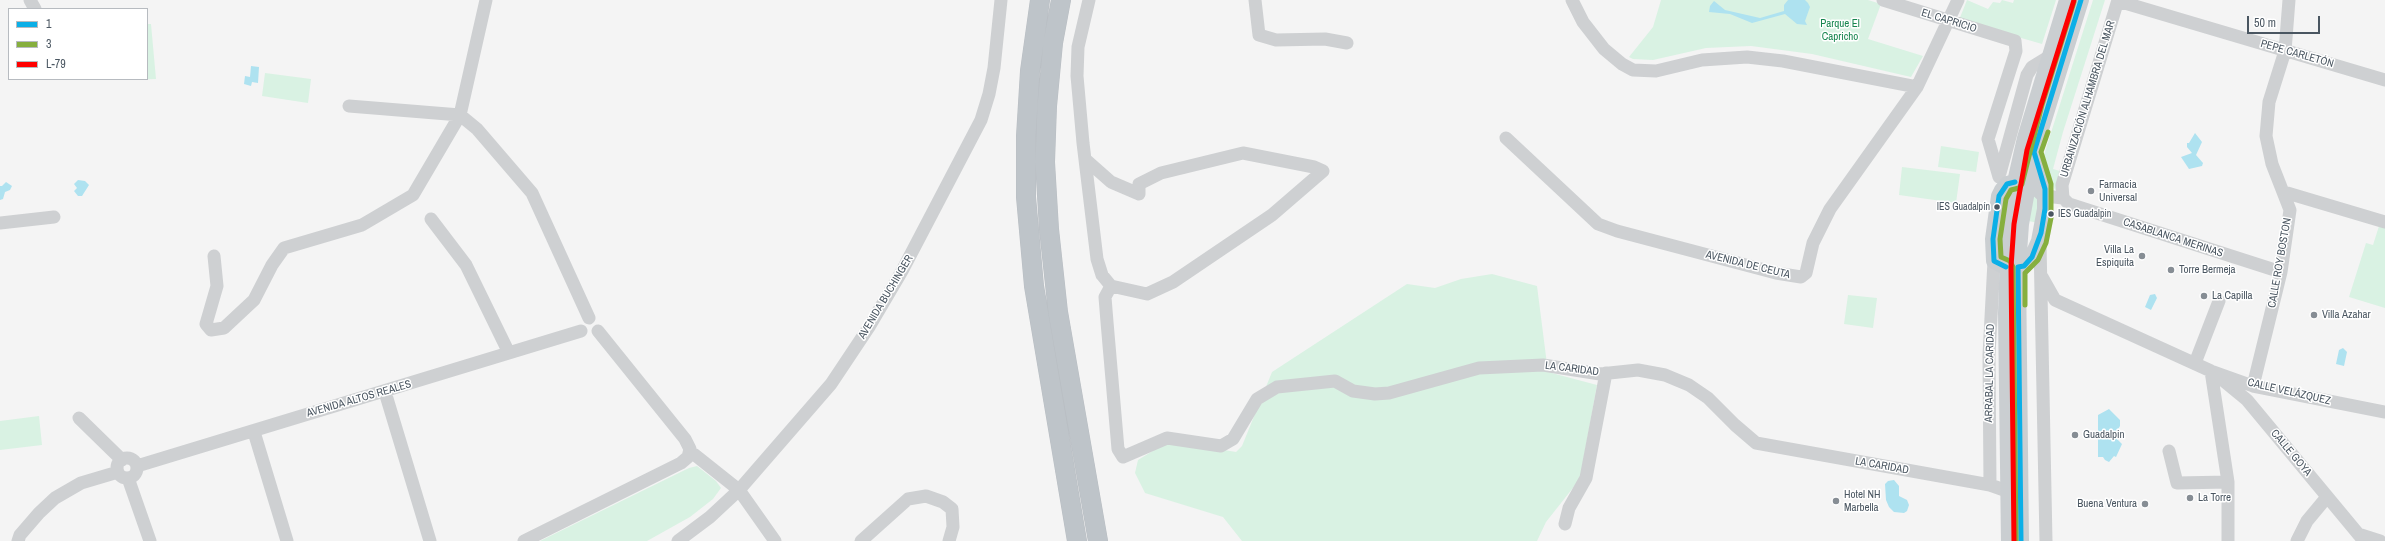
<!DOCTYPE html>
<html>
<head>
<meta charset="utf-8">
<style>
  body { margin:0 }
  #map { position:relative; width:2385px; height:541px; overflow:hidden; background:#f4f4f4; font-family:"Archivo Narrow",sans-serif }
  canvas { display:block }
  .legend { position:absolute; left:8px; top:8px; width:140px; height:72px; box-sizing:border-box; background:#fff; border:1px solid #b7bbc0; margin:0; padding:5px 7px; list-style:none; font-size:12px; color:#4a5661 }
  .legend li { display:flex; align-items:center; gap:8px; height:20px }
  .legend b { width:20px; border:1px solid #b7bbc0 }
  .scale { position:absolute; left:2247px; top:16px; width:73px; height:18px; box-sizing:border-box; border:2px solid #4a5661; border-top:0; padding-left:5px; font-size:12px; line-height:14px; white-space:nowrap; color:#4a5661; -webkit-text-stroke:3px #fff; paint-order:stroke }
</style>
</head>
<body>
<div id="map">
<canvas width="2385" height="541"></canvas>
<ul class="legend">
<li><b style="height:5px;background:#0bafe7"></b>1</li>
<li><b style="height:5px;background:#86af3e"></b>3</li>
<li><b style="height:5px;background:#f00"></b>L-79</li>
</ul>
<div class="scale">50 m</div>
</div>
<script>
const ctx = document.querySelector('canvas').getContext('2d');
ctx.lineJoin = 'round';
function fillPath(path, color) { ctx.fillStyle = color; ctx.fill(path, 'evenodd'); }
const shape = rows => new Path2D(rows.map(r => 'M' + r).join(''));
function trace(path, color, width, dash) { ctx.strokeStyle = color; ctx.lineWidth = width; ctx.lineCap = dash ? 'butt' : 'round'; ctx.setLineDash(dash || []); ctx.stroke(path); }
function write(font, color, halo, rows, align = 'center') {
  ctx.font = font + ' "Archivo Narrow",sans-serif'; ctx.lineWidth = 3; ctx.setLineDash([]); ctx.textBaseline = 'middle'; ctx.strokeStyle = halo; ctx.fillStyle = color; for (const [text, x, y, turn = 0] of rows) {
    ctx.save(); ctx.translate(x, y); ctx.rotate((+turn || 0) * Math.PI / 180); ctx.textAlign = isNaN(turn) ? turn : align; if (halo) ctx.strokeText(text, 0, 0); ctx.fillText(text, 0, 0); ctx.restore();
  }
}
const green = shape([
  [1661,0,1868,0,1881,4,1868,39,1923,56,1911,77,1812,54,1751,46,1706,48,1653,60,1633,59,1629,57,1653,27],
  [1967,0,1988,9,1993,2,2000,3,2002,0,2013,3,2014,0,2056,0,2042,44,1959,20],
  [2093,0,2105,0,2063,132,2053,169,2060,171,2058,189,2055,190,2043,158],
  [147,24,151,24,156,79,127,80,147,79],
  [265,73,311,79,308,103,262,96],
  [1941,146,1979,152,1976,172,1938,167],
  [1902,167,1960,174,1956,203,1899,195],
  [2033,189,2037,191,2039,223,2028,221],
  [2379,226,2385,228,2385,308,2349,297,2366,243,2373,245],
  [1492,274,1537,286,1548,372,1597,385,1580,479,1546,522,1537,541,1242,541,1223,517,1145,493,1135,473,1138,460,1169,441,1236,452,1242,446,1272,372,1407,284,1435,288,1461,279],
  [1848,295,1877,298,1873,328,1844,324],
  [39,416,42,445,0,450,0,421],
  [697,466,716,481,721,488,713,499,690,517,647,541,540,541,689,468]
]);
const water = shape([
  [1788,0,1805,0,1808,3,1810,7,1805,21,1807,25,1797,24,1785,14,1752,23,1730,14,1709,12,1710,6,1714,1,1725,10,1760,18,1784,11,1784,5],
  [251,66,259,67,258,83,252,82,251,86,244,84,245,76,250,77],
  [2195,133,2202,142,2196,155,2203,163,2202,166,2189,169,2181,157,2192,153,2187,147,2187,143,2189,143],
  [78,180,85,181,89,185,82,196,78,196,74,191,77,188,74,184],
  [6,182,12,186,10,190,5,192,3,199,0,200,0,186,2,186],
  [2155,294,2157,298,2151,310,2145,307,2150,295],
  [2343,348,2347,352,2344,366,2336,364,2339,350],
  [2109,409,2120,420,2120,426,2115,434,2116,438,2122,444,2116,457,2114,456,2109,462,2105,460,2103,457,2098,457,2098,415],
  [1894,480,1899,486,1899,496,1907,500,1909,505,1907,511,1904,513,1894,512,1889,507,1886,500,1885,484,1888,481]
]);
const minor = shape([
  [30,0,35,9],
  [1255,0,1259,35,1276,40,1325,39,1347,43],
  [1572,0,1583,22,1604,49,1622,64,1633,70,1656,71,1702,60,1747,57,1783,61,1917,87],
  [1883,0,2015,41,2016,51,1988,139,1999,177],
  [2118,1,2385,80],
  [349,106,460,115,477,129,532,193,589,318],
  [1506,138,1598,224,1617,231,1776,273,1801,277,1806,273,1813,243,1830,209,1917,87,1958,0],
  [1085,159,1111,182,1139,194,1139,184,1161,173,1243,153,1314,167,1323,171,1272,215,1173,282,1147,294,1111,286,1102,275,1097,259,1083,143,1077,76,1078,47,1089,0],
  [2000,173,2027,75,2032,67,2050,56],
  [2284,192,2385,222],
  [2045,196,2063,198,2069,204,2281,272],
  [2063,198,2062,185,2118,0],
  [431,219,466,265,509,353],
  [0,223,54,217],
  [2040,243,2046,541],
  [214,256,217,286,206,324,211,330,224,328,254,300,272,265,284,248,362,225,413,195,460,115,486,0],
  [2042,277,2055,300,2211,371,2253,386,2385,412],
  [1111,286,1105,297,1107,322,1118,449,1123,457,1167,438,1221,446,1233,439,1257,399,1277,387,1335,381,1353,391,1375,394,1389,393,1479,368,1543,365,1600,374,1638,370,1665,375,1689,385,1708,398,1735,425,1756,443,1990,485,2007,491],
  [2195,363,2219,301],
  [2211,371,2228,482,2228,541],
  [2219,377,2247,400,2364,541],
  [2253,386,2281,272,2290,210,2272,164,2266,136,2269,102,2285,51,2289,0],
  [385,392,430,541],
  [79,418,122,460],
  [254,432,287,541],
  [2169,451,2177,483,2228,482],
  [689,453,695,455,739,490,775,541],
  '117 468a10 10 0 1 1 20 0a10 10 0 1 1-20 0Z',
  [137,466,581,331],
  [128,478,150,541],
  [1990,485,1989,355,1994,261],
  [1565,524,1569,508,1586,478,1606,373],
  [2358,534,2380,541],
  [18,541,20,535,39,513,55,498,81,483,118,472],
  [524,541,681,463,688,457,690,449,685,439,598,331],
  [678,541,710,517,739,490,831,384,869,327,902,271,981,120,989,94,994,68,1001,0],
  [861,541,908,499,926,496,943,502,952,509,953,527,949,541],
  [2297,541,2307,521,2327,497]
]);
const major = shape([
  [2034,153,2045,189,2045,209,2039,241,2032,257,2024,266,2006,267,1994,261,1993,239,1999,196,2002,190,2007,184,2015,182,2036,187,2045,196],
  [2009,541,2006,313,2009,223,2015,182,2025,138,2067,0],
  [2021,541,2018,267,2021,224,2034,152,2081,0]
]);
const highway = shape([
  [1040,0,1030,71,1026,136,1026,197,1034,286,1077,541],
  [1061,0,1053,43,1047,106,1045,162,1049,229,1058,312,1098,541]
]);
const bus1 = shape([
  [2006,267,1994,261,1993,239,1999,196,2007,184,2015,182],
  [2018,267,2024,266,2032,257,2041,233,2045,209,2045,189,2034,152,2081,0],
  [2018,267,2021,541]
]);
const bus2 = shape([
  [2025,305,2025,273,2038,260,2046,243,2051,218,2051,184,2041,152,2048,132],
  [2016,541,2013,267,2010,261,2001,257,2000,239,2006,199,2011,190,2019,188,2022,184,2042,105,2074,2]
]);
const bus3 = shape([
  [2014,541,2011,267,2014,224,2027,150,2074,0]
]);
const markers = [
  [2091,191,4,"#868d94"],
  [1997,207,3.5,"#4a5661"],
  [2051,214,3.5,"#4a5661"],
  [2142,256,4,"#868d94"],
  [2171,270,4,"#868d94"],
  [2204,296,4,"#868d94"],
  [2314,315,4,"#868d94"],
  [2075,435,4,"#868d94"],
  [2190,498,4,"#868d94"],
  [1836,501,4,"#868d94"],
  [2145,504,4,"#868d94"]
];
const busNames = [
  ["IES Guadalpín",1990,207],
  ["IES Guadalpin",2058,214,"left"]
];
const streetNames = [
  ["EL CAPRICIO",1949,21,17],
  ["PEPE CARLETÓN",2297,54,16],
  ["URBANIZACIÓN ALHAMBRA DEL MAR",2088,99,-73],
  ["CASABLANCA MERINAS",2173,238,18],
  ["CALLE ROY BOSTON",2280,263,-80],
  ["AVENIDA DE CEUTA",1748,265,14],
  ["AVENIDA BUCHINGER",886,297,-59],
  ["LA CARIDAD",1572,369,7],
  ["ARRABAL LA CARIDAD",1990,373,-89],
  ["CALLE VELÁZQUEZ",2289,392,13],
  ["AVENIDA ALTOS REALES",359,399,-16],
  ["CALLE GOYA",2291,453,50],
  ["LA CARIDAD",1882,466,10]
];
const parkNames = [
  ["Parque El",1840,24],
  ["Capricho",1840,37]
];
const poiNames = [
  ["Farmacia",2099,185],
  ["Universal",2099,198],
  ["Villa La",2134,250,"right"],
  ["Espiquita",2134,263,"right"],
  ["Torre Bermeja",2179,270],
  ["La Capilla",2212,296],
  ["Villa Azahar",2322,315],
  ["Guadalpin",2083,435],
  ["Hotel NH",1844,495],
  ["Marbella",1844,508],
  ["La Torre",2198,498],
  ["Buena Ventura",2137,504,"right"]
];
fillPath(green, '#d9f2e3');
fillPath(water, '#aee2f0');
trace(highway, '#b9bec3', 20);
trace(minor, '#ced0d2', 13);
trace(major, '#caced1', 16);
trace(highway, '#bec4c9', 19);
trace(bus1, '#0bafe7', 5);
trace(bus2, '#86af3e', 5);
trace(bus3, '#f00', 5);
for (const [x, y, r, color] of markers) { const dot = new Path2D(); dot.arc(x, y, r, 0, 2 * Math.PI); ctx.fillStyle = color; ctx.fill(dot); trace(dot, '#fff', 1.5); }
write('10px', '#4a5661', '#fff', busNames, 'right');
write('11px', '#4a5661', '#fff', streetNames);
write('11px', '#17864f', '#fff', parkNames);
write('11px', '#4a5661', '#fff', poiNames, 'left');
</script>
</body>
</html>
